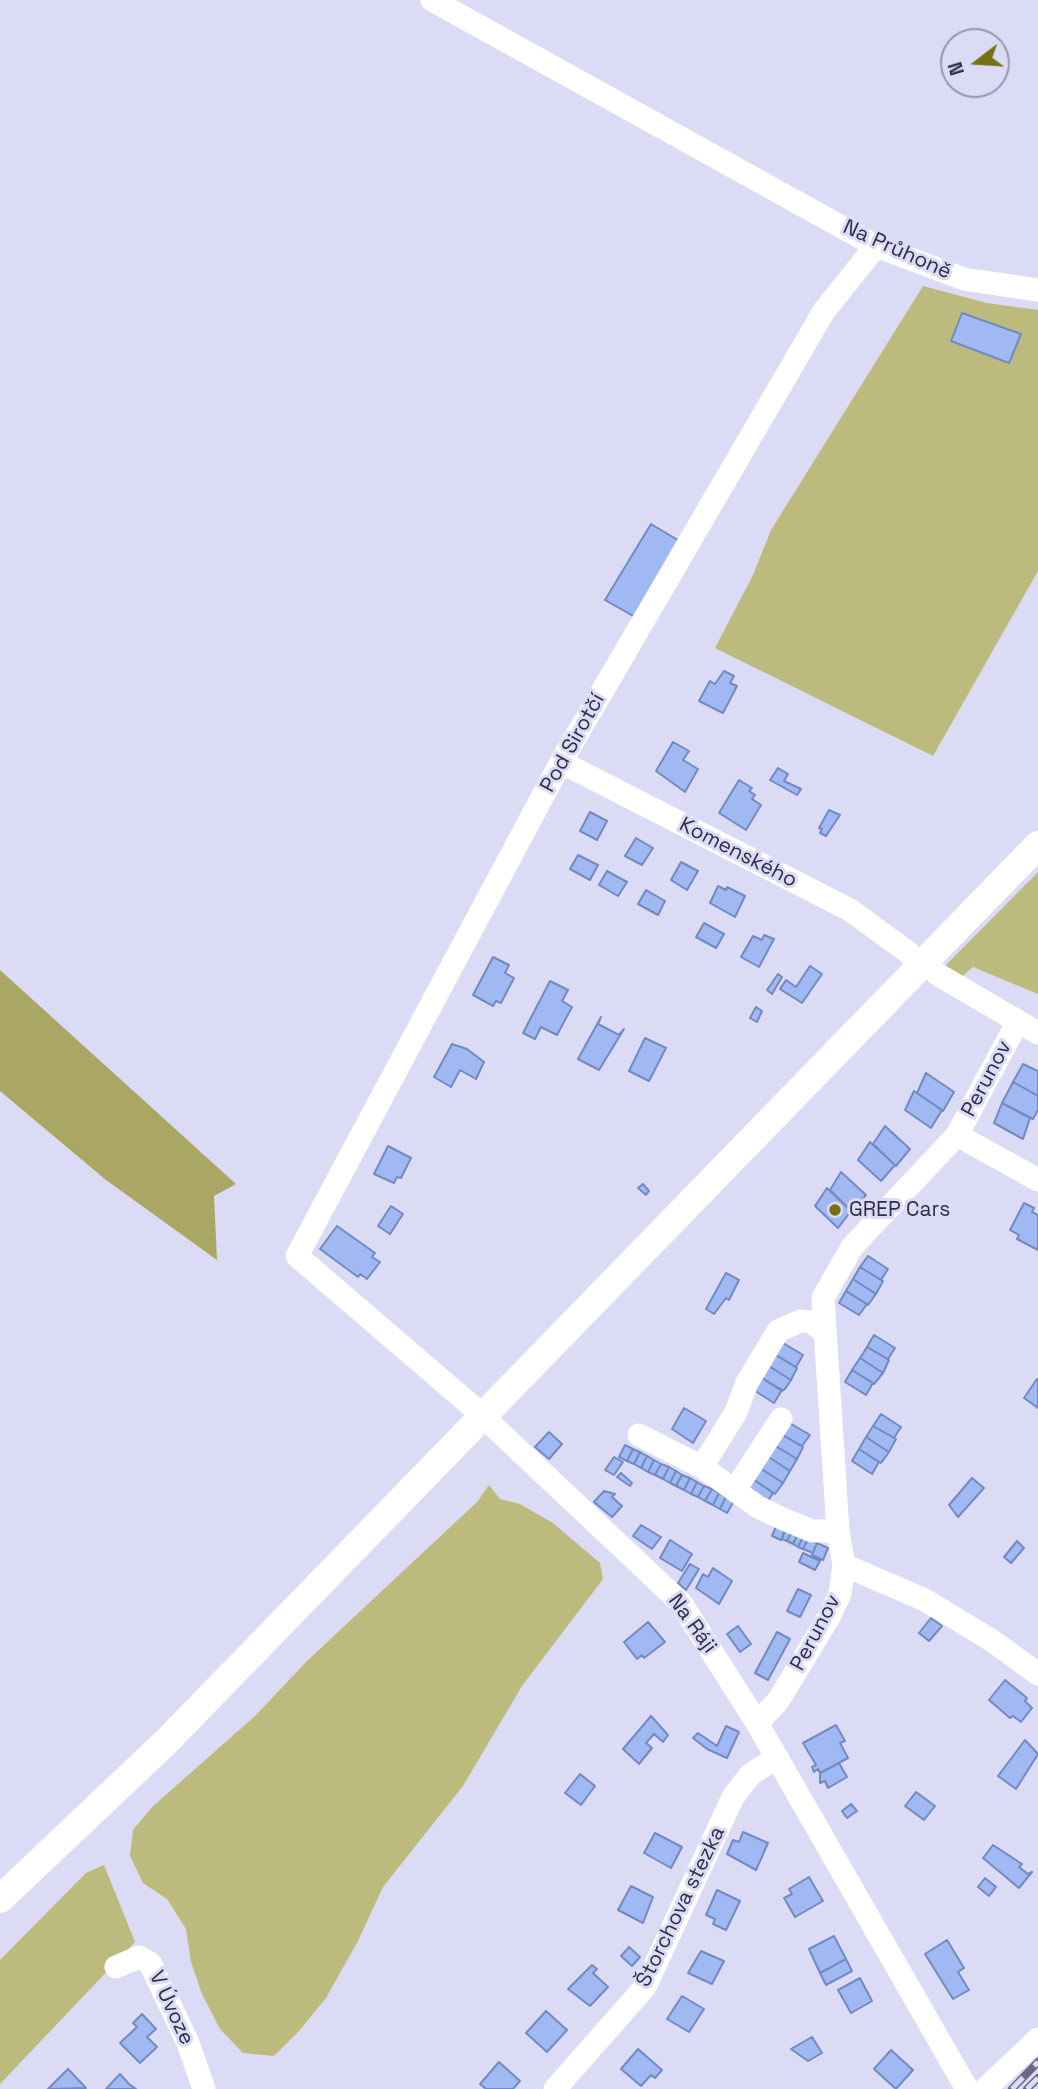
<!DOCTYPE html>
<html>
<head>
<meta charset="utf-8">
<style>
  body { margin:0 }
  #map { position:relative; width:1038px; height:2089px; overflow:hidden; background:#dcdbf5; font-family:"Space Grotesk",sans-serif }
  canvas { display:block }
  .north { position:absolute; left:940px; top:28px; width:70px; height:70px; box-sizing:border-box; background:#dcdbf5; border:2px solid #9796af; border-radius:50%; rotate:253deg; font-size:19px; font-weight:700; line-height:28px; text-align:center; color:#302e47 }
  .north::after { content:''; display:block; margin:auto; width:24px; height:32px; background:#767114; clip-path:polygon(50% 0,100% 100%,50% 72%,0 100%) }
</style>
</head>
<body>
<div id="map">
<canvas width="1038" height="2089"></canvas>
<div class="north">N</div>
</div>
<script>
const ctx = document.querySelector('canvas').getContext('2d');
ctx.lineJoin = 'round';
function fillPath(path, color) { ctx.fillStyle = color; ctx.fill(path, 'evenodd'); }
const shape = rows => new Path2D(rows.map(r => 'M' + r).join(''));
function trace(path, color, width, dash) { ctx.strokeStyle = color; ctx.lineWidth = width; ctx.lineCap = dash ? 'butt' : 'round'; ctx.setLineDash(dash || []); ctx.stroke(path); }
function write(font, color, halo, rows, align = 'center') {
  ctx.font = font + ' "Space Grotesk",sans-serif'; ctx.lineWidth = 6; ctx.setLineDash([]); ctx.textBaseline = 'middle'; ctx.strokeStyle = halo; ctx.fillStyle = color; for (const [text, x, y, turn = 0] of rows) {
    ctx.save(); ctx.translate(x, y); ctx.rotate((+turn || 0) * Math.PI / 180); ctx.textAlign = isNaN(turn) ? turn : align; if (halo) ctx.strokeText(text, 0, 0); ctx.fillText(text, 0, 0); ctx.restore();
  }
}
const green = shape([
  [923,286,987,303,1038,310,1038,571,933,756,715,648,753,575,771,530],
  [1038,872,1038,994,973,967,959,979,944,967],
  [489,1485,500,1499,520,1504,553,1523,600,1563,603,1579,522,1686,463,1786,383,1887,358,1941,326,1998,299,2031,274,2056,243,2053,220,2029,202,1994,191,1962,186,1929,167,1899,143,1883,130,1856,133,1830,152,1807,255,1716,307,1661,477,1502],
  [104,1865,135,1942,0,2084,0,1960,86,1873]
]);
const forest = shape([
  [0,970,236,1184,214,1196,217,1260,106,1180,0,1091]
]);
const building = shape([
  [962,313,1021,334,1009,363,951,341,962,313],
  [651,524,681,542,635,617,605,600,651,524],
  [724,671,734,676,730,683,737,686,723,713,699,701,710,681,715,684,724,671],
  [673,742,689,751,683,760,698,769,685,792,656,771,673,742],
  [778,768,788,774,784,781,801,789,797,795,770,780,778,768],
  [739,780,752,788,749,791,755,795,752,799,761,805,746,830,719,813,739,780],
  [829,810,840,815,826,836,820,833,822,829,819,828,829,810],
  [590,812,607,821,597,840,580,831,590,812],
  [636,838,653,848,642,865,625,856,636,838],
  [578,855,598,865,590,880,570,869,578,855],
  [681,862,698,871,687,890,671,880,681,862],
  [607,871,627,882,618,896,599,885,607,871],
  [718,886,726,890,727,887,745,896,735,917,710,903,718,886],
  [646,890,665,901,658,915,638,904,646,890],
  [704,923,724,934,716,948,696,937,704,923],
  [764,935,774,939,759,967,741,957,753,936,762,940,764,935],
  [493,957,509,965,505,973,514,978,501,1003,496,1001,493,1006,473,995,493,957],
  [810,966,822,974,802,1003,780,989,786,980,796,987,810,966],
  [778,974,782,977,772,994,767,990,778,974],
  [550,981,568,990,562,1001,572,1007,557,1035,541,1027,535,1039,523,1033,550,981],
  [756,1007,762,1011,757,1022,750,1018,756,1007],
  [601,1017,598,1024,619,1035,624,1029,599,1070,578,1059,601,1017],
  [645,1038,666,1048,649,1081,629,1071,645,1038],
  [452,1044,467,1049,484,1062,476,1079,460,1070,451,1087,434,1077,452,1044],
  [1023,1064,1038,1071,1038,1096,1013,1082,1023,1064],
  [926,1073,954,1092,943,1111,917,1093,926,1073],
  [1013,1082,1038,1096,1038,1110,1033,1119,1002,1103,1013,1082],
  [914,1091,942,1110,931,1128,905,1110,914,1091],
  [1002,1103,1030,1118,1023,1139,994,1123,1002,1103],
  [885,1126,910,1149,896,1166,873,1144,885,1126],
  [870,1142,895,1165,881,1181,858,1160,870,1142],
  [388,1146,411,1158,401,1178,397,1177,394,1183,374,1174,388,1146],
  [841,1172,866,1195,852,1212,830,1190,841,1172],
  [643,1184,649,1191,646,1195,638,1188,643,1184],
  [827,1188,851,1211,838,1228,815,1206,827,1188],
  [1024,1203,1034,1208,1032,1212,1038,1215,1038,1250,1017,1239,1019,1235,1010,1230,1024,1203],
  [391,1206,403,1214,390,1234,378,1226,391,1206],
  [337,1226,375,1253,372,1257,380,1262,367,1279,360,1274,358,1277,320,1249,337,1226],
  [868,1256,888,1269,881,1280,860,1267,868,1256],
  [860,1267,883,1281,876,1294,853,1279,860,1267],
  [726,1273,739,1280,729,1300,726,1298,714,1314,706,1309,726,1273],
  [853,1279,876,1294,868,1305,846,1291,853,1279],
  [846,1291,867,1304,859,1315,839,1303,846,1291],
  [874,1335,895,1348,888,1359,867,1347,874,1335],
  [778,1340,803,1355,796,1367,771,1352,778,1340],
  [867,1347,889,1360,883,1373,860,1358,867,1347],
  [771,1352,797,1368,791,1380,764,1363,771,1352],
  [860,1358,883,1373,874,1384,852,1370,860,1358],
  [764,1363,791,1380,785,1389,782,1391,757,1375,764,1363],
  [852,1370,873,1383,866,1395,845,1382,852,1370],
  [757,1375,782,1390,774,1403,749,1387,757,1375],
  [1037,1379,1038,1380,1038,1408,1024,1398,1037,1379],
  [684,1408,706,1421,693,1443,672,1429,684,1408],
  [881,1414,901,1427,894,1438,873,1426,881,1414],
  [788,1422,810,1435,802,1446,781,1434,788,1422],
  [873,1426,896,1439,889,1452,866,1437,873,1426],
  [549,1432,562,1444,549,1459,535,1447,549,1432],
  [781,1434,803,1447,797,1459,774,1445,781,1434],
  [866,1437,889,1452,881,1463,859,1449,866,1437],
  [625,1445,633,1449,627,1461,619,1457,625,1445],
  [774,1445,797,1459,790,1471,767,1456,774,1445],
  [633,1449,640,1452,634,1464,627,1461,633,1449],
  [859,1449,879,1462,872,1474,852,1461,859,1449],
  [640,1452,647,1456,641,1468,634,1464,640,1452],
  [647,1456,654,1460,648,1472,641,1468,647,1456],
  [767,1456,790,1471,783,1483,760,1468,767,1456],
  [614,1457,623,1462,614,1475,605,1470,614,1457],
  [654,1460,661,1464,655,1475,648,1472,654,1460],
  [661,1464,669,1467,663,1479,655,1475,661,1464],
  [669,1467,676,1471,670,1483,663,1479,669,1467],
  [760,1468,783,1483,775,1494,753,1479,760,1468],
  [676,1471,682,1475,676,1486,670,1483,676,1471],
  [621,1473,632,1483,630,1486,617,1477,621,1473],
  [682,1475,690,1478,684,1490,676,1486,682,1475],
  [690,1478,697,1482,691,1494,684,1490,690,1478],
  [972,1478,984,1488,958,1517,949,1505,972,1478],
  [753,1479,773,1493,766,1504,745,1491,753,1479],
  [697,1482,704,1486,698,1497,691,1494,697,1482],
  [704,1486,712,1489,705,1501,698,1497,704,1486],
  [712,1489,719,1493,713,1505,705,1501,712,1489],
  [604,1491,615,1494,612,1497,622,1506,612,1517,594,1502,604,1491],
  [719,1493,726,1497,720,1509,713,1505,719,1493],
  [726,1497,734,1501,727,1513,720,1509,726,1497],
  [777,1524,786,1528,781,1540,772,1536,777,1524],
  [641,1525,661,1537,652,1549,633,1536,641,1525],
  [786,1528,792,1531,787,1541,782,1539,786,1528],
  [792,1531,798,1534,793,1544,787,1541,792,1531],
  [798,1534,803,1537,798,1547,793,1544,798,1534],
  [803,1537,808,1539,803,1549,798,1547,803,1537],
  [808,1539,817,1543,813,1553,803,1549,808,1539],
  [670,1540,692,1554,682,1571,660,1558,670,1540],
  [1017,1541,1024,1548,1011,1563,1004,1557,1017,1541],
  [817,1543,828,1548,823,1560,812,1555,817,1543],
  [803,1553,820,1561,815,1570,799,1562,803,1553],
  [690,1564,699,1569,686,1590,678,1583,690,1564],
  [713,1568,732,1581,719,1604,696,1588,703,1574,708,1577,713,1568],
  [798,1589,811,1595,800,1617,787,1611,798,1589],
  [931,1618,942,1626,929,1641,919,1633,931,1618],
  [648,1622,665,1642,644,1658,642,1655,637,1659,624,1642,648,1622],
  [738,1626,751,1644,740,1652,727,1634,738,1626],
  [777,1632,790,1639,768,1680,755,1673,777,1632],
  [1005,1680,1027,1698,1025,1701,1032,1708,1021,1722,1013,1716,1010,1718,989,1700,1005,1680],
  [651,1716,668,1735,663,1742,654,1734,646,1743,652,1748,639,1764,623,1749,651,1716],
  [836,1725,845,1741,840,1743,848,1758,820,1773,818,1769,814,1772,812,1767,816,1765,803,1743,836,1725],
  [726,1726,739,1732,727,1758,707,1749,693,1738,698,1733,717,1746,726,1726],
  [1025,1740,1038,1754,1016,1789,998,1776,1025,1740],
  [839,1763,847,1777,828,1788,825,1781,820,1783,820,1773,839,1763],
  [580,1774,595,1786,581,1805,565,1793,580,1774],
  [916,1792,935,1806,924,1820,905,1806,916,1792],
  [851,1804,857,1811,847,1818,842,1811,851,1804],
  [743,1832,768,1843,756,1870,727,1854,733,1840,739,1842,743,1832],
  [655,1833,682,1847,671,1868,644,1853,655,1833],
  [993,1845,1022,1864,1019,1867,1028,1874,1032,1872,1019,1888,983,1858,993,1845],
  [809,1877,823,1901,795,1917,784,1898,792,1894,789,1889,809,1877],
  [985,1878,996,1887,989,1896,978,1887,985,1878],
  [631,1886,653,1897,643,1923,618,1910,631,1886],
  [717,1890,740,1901,726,1930,713,1924,715,1919,706,1915,717,1890],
  [834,1936,846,1959,820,1973,809,1949,834,1936],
  [947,1940,964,1968,958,1972,969,1990,953,1999,925,1954,947,1940],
  [629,1947,640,1957,632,1966,621,1956,629,1947],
  [701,1951,724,1961,712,1984,688,1973,701,1951],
  [846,1959,852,1971,826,1985,820,1973,846,1959],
  [592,1965,597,1969,593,1973,608,1987,590,2006,568,1989,592,1965],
  [860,1978,872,2001,851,2013,838,1990,860,1978],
  [682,1996,704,2009,689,2032,667,2019,682,1996],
  [546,2011,567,2030,547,2052,526,2033,546,2011],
  [142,2014,156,2029,147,2037,157,2047,140,2063,120,2043,137,2027,133,2023,142,2014],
  [812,2037,822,2053,808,2061,791,2049,812,2037],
  [638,2049,662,2070,655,2078,651,2075,641,2086,621,2069,638,2049],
  [891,2050,913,2070,896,2089,874,2069,891,2050],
  [499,2062,520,2081,513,2089,486,2089,480,2084,499,2062],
  [68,2069,86,2088,48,2089,68,2069],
  [120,2074,129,2084,136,2089,106,2089,120,2074]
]);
const minor = shape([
  [432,0,876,246,964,279,1038,290],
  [876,246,824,311,561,762,297,1256,474,1408,681,1603,757,1723,967,2089],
  [561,762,850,910,909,953],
  [937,974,1038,1033],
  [957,1135,1038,1180],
  [639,1435,702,1467,758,1507,781,1518,812,1531,838,1531],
  [702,1467,736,1412,747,1383,778,1331,800,1321,812,1322,823,1331],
  [735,1490,781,1419],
  [844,1565,925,1600,991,1640,1038,1674],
  [757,1723,778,1701,829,1617,840,1594,844,1565,838,1531,823,1298,852,1247,957,1135,1017,1023],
  [116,1967,139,1957,150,1963,188,2043,204,2089],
  [555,2089,645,1987,733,1797,750,1775,777,1757],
  [985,2089,1038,2039]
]);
const major = shape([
  [0,1899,166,1742,1038,845]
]);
const rail = shape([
  [1012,2089,1038,2062],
  [1027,2089,1038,2078]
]);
const markers = [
  [835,1210,7,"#767114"]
];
const streetNames = [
  ["Na Průhoně",897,250,24],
  ["Pod Sirotčí",573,743,-61],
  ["Komenského",738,853,27],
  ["Perunov",987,1079,-62],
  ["Na Ráji",692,1624,54],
  ["Perunov",816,1633,-62],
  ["Štorchova stezka",681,1907,-64],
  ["V Úvoze",171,2008,65]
];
const poiNames = [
  ["GREP Cars",849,1210]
];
fillPath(green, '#bcbb7d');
fillPath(forest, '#aaa765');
fillPath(building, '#a1b9f2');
trace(building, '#738ac0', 2);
trace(minor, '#fff', 23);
trace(major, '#fff', 28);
trace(rail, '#6a6881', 8);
trace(rail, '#dcdbf5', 5, [16]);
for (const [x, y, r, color] of markers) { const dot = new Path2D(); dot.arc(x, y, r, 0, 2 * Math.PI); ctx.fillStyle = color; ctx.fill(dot); trace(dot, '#dcdbf5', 2.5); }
write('21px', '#302e47', '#dcdbf5', streetNames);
write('21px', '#302e47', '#dcdbf5', poiNames, 'left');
</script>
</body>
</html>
